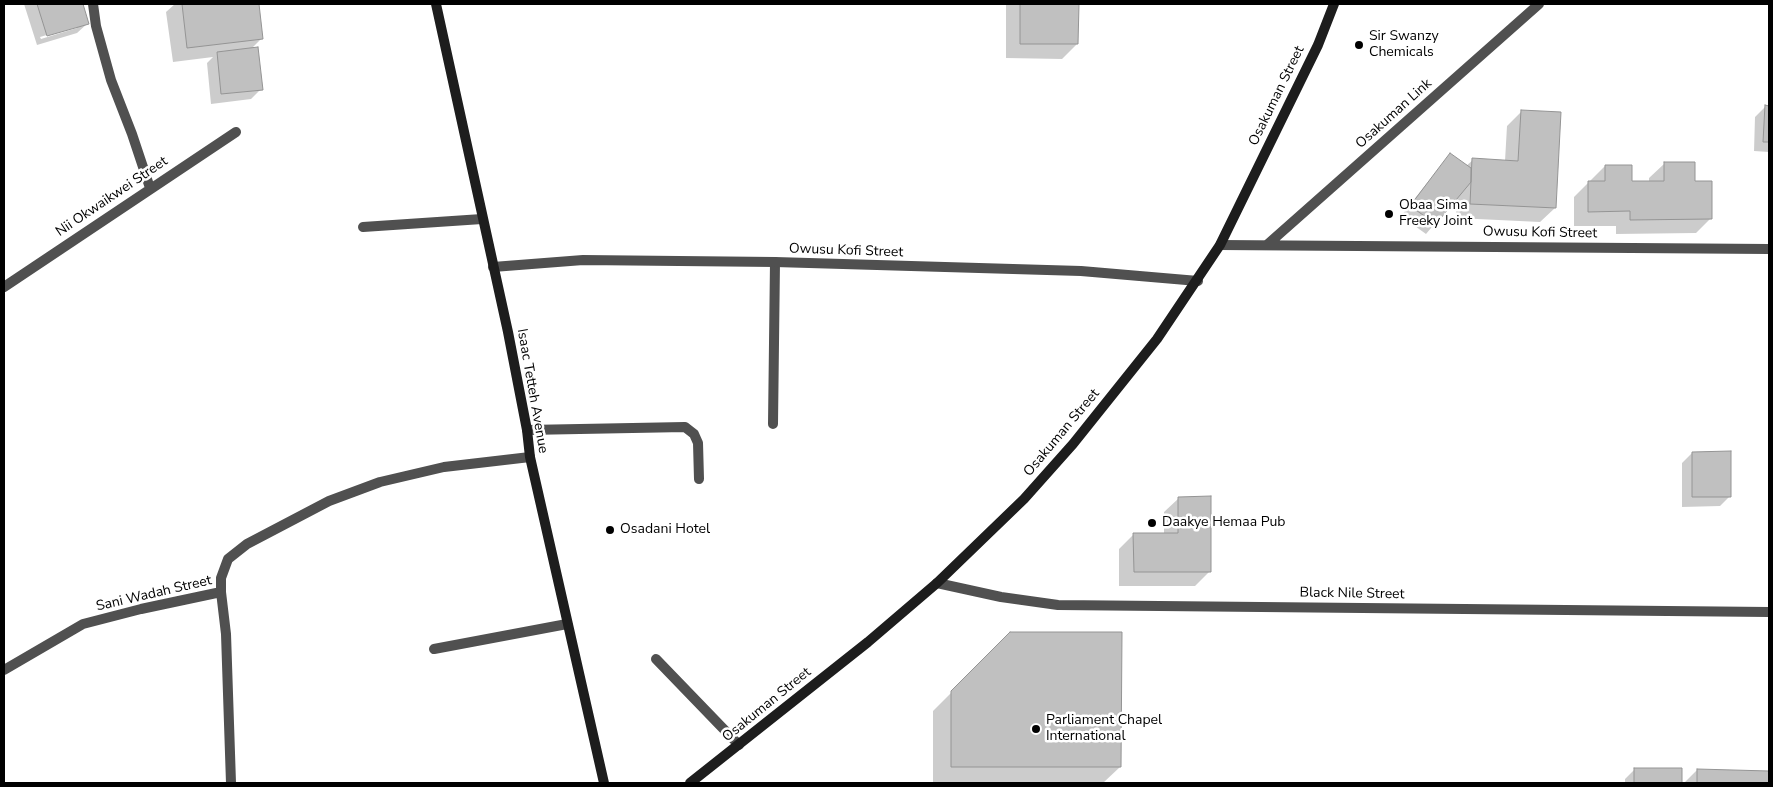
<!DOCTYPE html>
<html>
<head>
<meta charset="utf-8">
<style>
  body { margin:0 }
  #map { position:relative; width:1773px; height:787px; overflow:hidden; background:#fff; font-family:"Nunito Sans",sans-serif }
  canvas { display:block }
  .frame { position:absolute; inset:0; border:5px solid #000; pointer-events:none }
</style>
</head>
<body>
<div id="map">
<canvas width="1773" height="787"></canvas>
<div class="frame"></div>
</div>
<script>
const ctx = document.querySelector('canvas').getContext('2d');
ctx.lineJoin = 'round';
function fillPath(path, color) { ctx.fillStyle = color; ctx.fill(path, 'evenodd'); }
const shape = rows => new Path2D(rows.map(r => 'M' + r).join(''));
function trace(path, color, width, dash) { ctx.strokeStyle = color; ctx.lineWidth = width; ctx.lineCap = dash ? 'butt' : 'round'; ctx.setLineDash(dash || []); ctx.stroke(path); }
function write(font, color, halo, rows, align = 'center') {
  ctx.font = font + ' "Nunito Sans",sans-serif'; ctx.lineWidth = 5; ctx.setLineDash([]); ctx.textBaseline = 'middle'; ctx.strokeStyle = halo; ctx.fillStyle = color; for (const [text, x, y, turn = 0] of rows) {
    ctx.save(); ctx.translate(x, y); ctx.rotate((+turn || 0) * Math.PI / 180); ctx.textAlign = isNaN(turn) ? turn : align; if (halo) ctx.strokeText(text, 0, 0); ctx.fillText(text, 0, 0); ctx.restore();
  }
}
const shadow = shape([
  [24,4,82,4,88,23,77,33,37,45],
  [77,26,77,28,41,39,40,37],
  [175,4,258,4,262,38,251,49,261,89,251,99,211,104,207,63,213,57,173,62,166,12],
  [1006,4,1078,4,1077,44,1062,59,1006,58],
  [1765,107,1769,107,1769,152,1754,151,1755,117],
  [1522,111,1555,208,1540,222,1456,218,1457,197,1426,234,1401,216,1450,154,1466,166,1473,160,1505,161,1507,126],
  [1664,164,1693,182,1710,219,1696,233,1616,234,1616,226,1574,226,1574,197,1605,166,1630,182,1649,182,1649,178],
  [1692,453,1730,496,1720,506,1682,507,1682,463],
  [1179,498,1210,571,1195,586,1119,586,1119,549,1134,534,1164,534,1164,512],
  [1011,633,1120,767,1103,783,933,783,933,711],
  [1635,769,1681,769,1680,783,1625,783,1625,779],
  [1697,770,1769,773,1769,783,1684,783]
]);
const building = shape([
  [37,4,83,4,89,24,47,36,37,4],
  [182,4,259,4,263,39,187,48,182,4],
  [1020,4,1079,4,1078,44,1020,44,1020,4],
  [258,47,263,90,221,94,217,52,258,47],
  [1765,105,1769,106,1769,142,1763,142,1765,105],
  [1521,110,1561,112,1556,208,1470,204,1472,158,1518,161,1521,110],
  [1450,153,1471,168,1471,182,1436,224,1410,206,1450,153],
  [1664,162,1695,162,1695,181,1712,181,1712,219,1630,220,1630,211,1588,212,1588,181,1605,181,1605,165,1632,165,1632,181,1664,181,1664,162],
  [1731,451,1731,497,1692,497,1692,452,1731,451],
  [1211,496,1211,572,1134,572,1133,533,1178,533,1178,497,1211,496],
  [1010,632,1122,632,1121,767,951,767,951,691,1010,632],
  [1634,768,1682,768,1682,783,1634,783,1634,768],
  [1697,769,1769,771,1769,783,1697,783,1697,769]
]);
const lane = shape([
  [363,227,482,219],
  [773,424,775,262],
  [527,430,685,427,694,434,698,443,699,479],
  [434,649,567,624],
  [656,659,739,745]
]);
const street = shape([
  [93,4,96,26,111,80,132,134,150,188],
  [1268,244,1539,4],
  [1220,245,1769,249],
  [493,267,583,260,775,262,1081,271,1198,281],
  [4,287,236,132],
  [937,583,1001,597,1058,605,1769,612],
  [4,670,83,624,141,609,221,592],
  [231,783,226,634,221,592,221,578,228,559,247,544,329,501,380,482,444,467,530,457]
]);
const secondary = shape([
  [436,4,508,332,527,430,530,457,604,783],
  [690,783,868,642,937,583,1024,499,1073,444,1157,339,1220,245,1318,45,1334,4]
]);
const markers = [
  [1359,45,5,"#000"],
  [1389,214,5,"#000"],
  [1152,523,5,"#000"],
  [610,530,5,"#000"],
  [1036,729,5,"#000"]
];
const poiNames = [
  ["Sir Swanzy",1369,37],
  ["Chemicals",1369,53],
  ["Obaa Sima",1399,206],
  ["Freeky Joint",1399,222],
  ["Daakye Hemaa Pub",1162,523],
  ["Osadani Hotel",620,530],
  ["Parliament Chapel",1046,721],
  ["International",1046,737]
];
const streetNames = [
  ["Osakuman Street",1277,96,-64],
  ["Osakuman Link",1394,114,-42],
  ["Nii Okwaikwei Street",112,197,-34],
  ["Owusu Kofi Street",1540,233,1],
  ["Owusu Kofi Street",846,251,2],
  ["Isaac Tetteh Avenue",532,391,80],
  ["Osakuman Street",1062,433,-50],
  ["Sani Wadah Street",154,594,-13],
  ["Black Nile Street",1352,594,1],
  ["Osakuman Street",767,705,-39]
];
fillPath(shadow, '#0003');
fillPath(building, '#c0c0c0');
trace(building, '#949494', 1);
trace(lane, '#505050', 10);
trace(street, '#505050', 10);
trace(secondary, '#1d1d1d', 10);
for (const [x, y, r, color] of markers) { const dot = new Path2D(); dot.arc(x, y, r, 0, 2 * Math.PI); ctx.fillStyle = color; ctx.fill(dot); trace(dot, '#fff', 2); }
write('14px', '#000', '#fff', poiNames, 'left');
write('14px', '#000', '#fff', streetNames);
</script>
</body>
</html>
